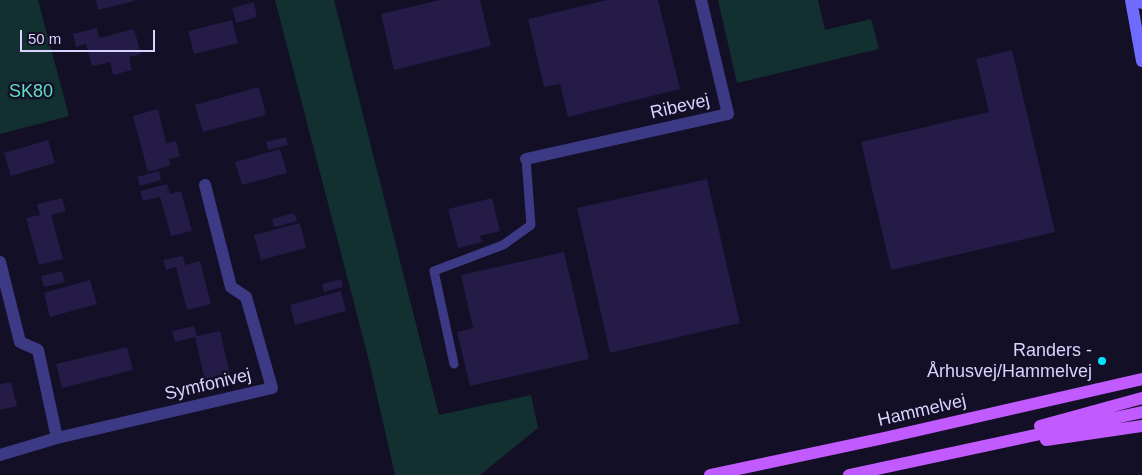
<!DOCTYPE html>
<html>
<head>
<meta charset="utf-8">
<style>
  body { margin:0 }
  #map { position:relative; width:1142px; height:475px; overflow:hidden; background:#130f26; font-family:Arial,sans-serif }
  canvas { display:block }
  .scale { position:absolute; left:20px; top:30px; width:135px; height:22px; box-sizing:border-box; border:2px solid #d9d4ff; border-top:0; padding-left:6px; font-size:15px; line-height:18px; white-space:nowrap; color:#d9d4ff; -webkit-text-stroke:4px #130f26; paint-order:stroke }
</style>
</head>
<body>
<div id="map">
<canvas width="1142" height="475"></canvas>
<div class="scale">50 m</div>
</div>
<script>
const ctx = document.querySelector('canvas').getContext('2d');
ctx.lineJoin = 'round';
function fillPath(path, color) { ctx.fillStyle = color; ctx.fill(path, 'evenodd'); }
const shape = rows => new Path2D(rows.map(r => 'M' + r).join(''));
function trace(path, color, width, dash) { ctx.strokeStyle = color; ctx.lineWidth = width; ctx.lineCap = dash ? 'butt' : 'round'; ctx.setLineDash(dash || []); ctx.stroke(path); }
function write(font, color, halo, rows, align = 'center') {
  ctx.font = font + ' Arial,sans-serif'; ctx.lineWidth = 5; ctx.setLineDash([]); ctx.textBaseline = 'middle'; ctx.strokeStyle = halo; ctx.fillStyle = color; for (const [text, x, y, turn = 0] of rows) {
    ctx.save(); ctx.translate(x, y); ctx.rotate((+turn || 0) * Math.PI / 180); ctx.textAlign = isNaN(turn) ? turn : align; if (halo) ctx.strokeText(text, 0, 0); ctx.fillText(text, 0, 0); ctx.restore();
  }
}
const green = shape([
  [0,0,38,0,69,116,0,134],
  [275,0,334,0,439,415,531,395,538,428,480,475,395,475,368,357],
  [718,0,818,0,825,30,871,19,879,49,737,83]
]);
const building = shape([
  [96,0,134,0,134,1,98,10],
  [440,0,480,0,491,46,394,70,381,14],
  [607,0,658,0,680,89,568,117,560,84,544,87,528,19],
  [254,2,257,17,236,23,232,8],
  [232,20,238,43,194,54,188,31],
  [97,28,99,38,134,29,141,54,129,57,132,70,113,75,110,62,92,66,86,44,76,47,73,34],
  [1012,50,1055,232,891,270,861,142,989,112,976,59],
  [259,87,266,115,203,132,195,105],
  [158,109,166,143,176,141,180,156,169,159,171,165,148,172,133,116],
  [286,137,288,145,268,150,266,142],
  [48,140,55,163,11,176,4,153],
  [280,149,287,173,242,185,235,162],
  [159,171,161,180,140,186,137,177],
  [707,179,740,323,610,353,577,208],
  [167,184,170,194,181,191,192,231,171,236,160,197,143,201,140,191],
  [62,198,66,211,51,215,63,259,39,265,26,218,40,215,37,204],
  [492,198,500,231,480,236,482,242,458,248,448,209],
  [294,213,297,221,274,227,272,219],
  [300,223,306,248,261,260,254,235],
  [564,252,589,359,470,386,457,332,473,328,461,275],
  [183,256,185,265,200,261,211,304,187,310,176,267,166,270,163,260],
  [62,271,65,282,44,287,41,276],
  [341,279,343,287,324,292,322,284],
  [90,280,97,304,50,317,44,293],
  [341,291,346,311,295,325,290,305],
  [194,326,197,336,220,331,230,375,205,381,195,337,175,342,172,331],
  [127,347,133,370,62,388,56,364],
  [11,382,17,406,0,410,0,384]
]);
const lane = shape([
  [454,364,434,271,503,245,531,225,526,159]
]);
const street = shape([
  [526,159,728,114,701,0],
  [0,262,20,342,38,350,57,438],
  [0,455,57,438,272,388,246,297,231,287,205,185]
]);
const secondary = shape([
  [1131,0,1142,61],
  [1141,0,1142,3]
]);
const primary = shape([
  [1040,426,1142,398],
  [1046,440,1142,426],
  [710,475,884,438,1142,379],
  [849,475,1142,412]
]);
const markers = [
  [1102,361,5,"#00e5ff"]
];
const parkNames = [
  ["SK80",31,92]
];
const streetNames = [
  ["Ribevej",680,107,-13],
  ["Symfonivej",208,385,-13],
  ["Hammelvej",922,411,-13]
];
const poiNames = [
  ["Randers -",1092,351],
  ["Århusvej/Hammelvej",1092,372]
];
fillPath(green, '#12302f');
fillPath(building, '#241b47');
trace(lane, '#3d3a85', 9);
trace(street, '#3d3a85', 12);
trace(secondary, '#6f6bff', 12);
trace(primary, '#c25bff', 12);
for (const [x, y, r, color] of markers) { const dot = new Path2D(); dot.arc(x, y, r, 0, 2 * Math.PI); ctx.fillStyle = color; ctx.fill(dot); trace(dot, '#130f26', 2); }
write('18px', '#5fe0c0', '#130f26', parkNames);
write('18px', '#d9d4ff', '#130f26', streetNames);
write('18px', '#d9d4ff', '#130f26', poiNames, 'right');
</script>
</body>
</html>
